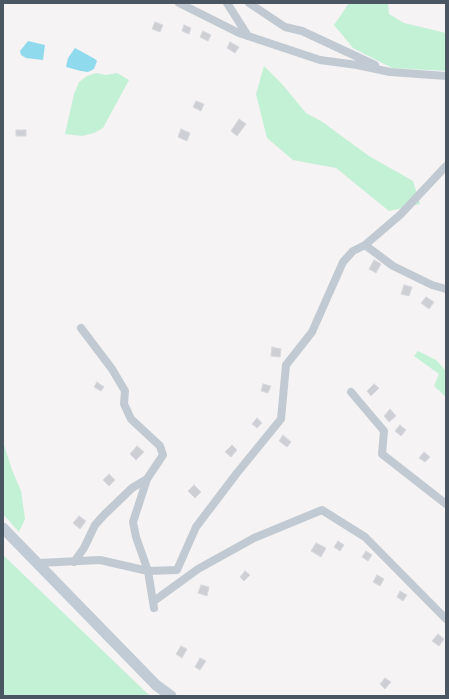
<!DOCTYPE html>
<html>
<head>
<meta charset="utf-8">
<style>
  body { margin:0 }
  #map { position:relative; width:449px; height:699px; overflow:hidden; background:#f5f3f3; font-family:"PT Sans",sans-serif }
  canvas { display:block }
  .frame { position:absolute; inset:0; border:4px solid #4a5661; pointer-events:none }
</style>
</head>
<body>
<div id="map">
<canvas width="449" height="699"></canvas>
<div class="frame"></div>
</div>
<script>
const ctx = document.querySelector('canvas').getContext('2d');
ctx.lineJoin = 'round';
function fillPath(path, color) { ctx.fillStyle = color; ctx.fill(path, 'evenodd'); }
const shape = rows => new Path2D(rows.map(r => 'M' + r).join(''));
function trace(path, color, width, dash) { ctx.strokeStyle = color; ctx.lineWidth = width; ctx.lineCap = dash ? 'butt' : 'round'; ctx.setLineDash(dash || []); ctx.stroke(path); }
const green = shape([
  [349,3,388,3,389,14,404,23,446,33,446,71,392,68,353,48,334,25],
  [264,66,282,84,306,113,321,121,369,156,413,181,420,204,389,211,336,168,293,160,267,138,256,94],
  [96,73,106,75,117,73,129,80,103,128,94,133,82,136,65,134,74,94,79,82,87,76],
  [418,351,436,360,446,371,446,397,434,386,439,374,414,356],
  [3,442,12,470,21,491,25,519,19,532,3,514],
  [3,555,150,696,3,696]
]);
const water = shape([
  [28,41,45,45,43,60,26,58,21,55,20,51],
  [75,48,95,59,97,61,94,69,88,72,81,71,66,67,68,58]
]);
const building = shape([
  [155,22,163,25,160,32,152,29,155,22],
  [184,25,191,28,189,34,182,31,184,25],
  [203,31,211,35,208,41,200,37,203,31],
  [230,42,239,47,235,53,227,48,230,42],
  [196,101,204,104,201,111,193,107,196,101],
  [239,119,246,124,237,136,231,131,239,119],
  [181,129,190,133,187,141,178,137,181,129],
  [16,130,26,130,26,136,16,136,16,130],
  [374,260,381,264,376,273,369,269,374,260],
  [404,285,412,287,409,296,401,294,404,285],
  [426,297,434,302,429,309,421,303,426,297],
  [272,347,281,349,280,357,271,356,272,347],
  [97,382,104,387,101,391,94,387,97,382],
  [263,384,271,386,268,393,261,391,263,384],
  [374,384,379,388,371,396,367,391,374,384],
  [390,409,396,416,389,422,384,416,390,409],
  [257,418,262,423,257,428,252,424,257,418],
  [400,425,406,430,401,436,395,431,400,425],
  [283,435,291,442,287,447,279,441,283,435],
  [232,445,237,450,231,457,225,452,232,445],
  [137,446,144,452,136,460,130,454,137,446],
  [424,452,430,457,425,462,419,458,424,452],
  [109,474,115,480,109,486,103,480,109,474],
  [194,485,201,492,195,498,188,491,194,485],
  [79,516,86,521,80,529,73,523,79,516],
  [338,541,344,545,340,551,334,547,338,541],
  [316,543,326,548,321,557,311,551,316,543],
  [366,551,372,555,368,561,362,557,366,551],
  [245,571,250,575,244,581,240,577,245,571],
  [377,575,384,579,380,586,373,582,377,575],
  [201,585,209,587,207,596,198,593,201,585],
  [400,591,407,595,403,601,397,597,400,591],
  [438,634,444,639,439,646,432,641,438,634],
  [181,646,187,649,182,658,176,654,181,646],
  [200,658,206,661,200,670,195,667,200,658],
  [385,678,391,682,385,689,380,684,385,678]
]);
const street = shape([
  [179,3,239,33,320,60,357,65,390,72,446,76],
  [227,3,248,36],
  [249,3,285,27,302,31,375,65],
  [365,245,400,215,446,166],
  [81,328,112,369,125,391,124,404,131,419,160,446,163,455,147,479,133,522,136,537,148,571,154,608],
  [351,392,384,431,382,454,446,504],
  [74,562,84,548,95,525,104,515,132,488,147,479],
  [39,563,100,560,148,571,177,570,196,527,237,473,281,419,286,365,312,332,343,262,353,251,365,245,393,266,432,285,446,289],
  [154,601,198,569,254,538,322,510,365,537,446,619]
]);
const secondary = shape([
  [3,528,156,685,171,696]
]);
fillPath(green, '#c3f1d5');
fillPath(water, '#90daee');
fillPath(building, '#cdcfd5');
trace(building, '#d7d9de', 1);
trace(street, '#c1cad2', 8);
trace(secondary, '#c1cbd6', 11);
</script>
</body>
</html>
